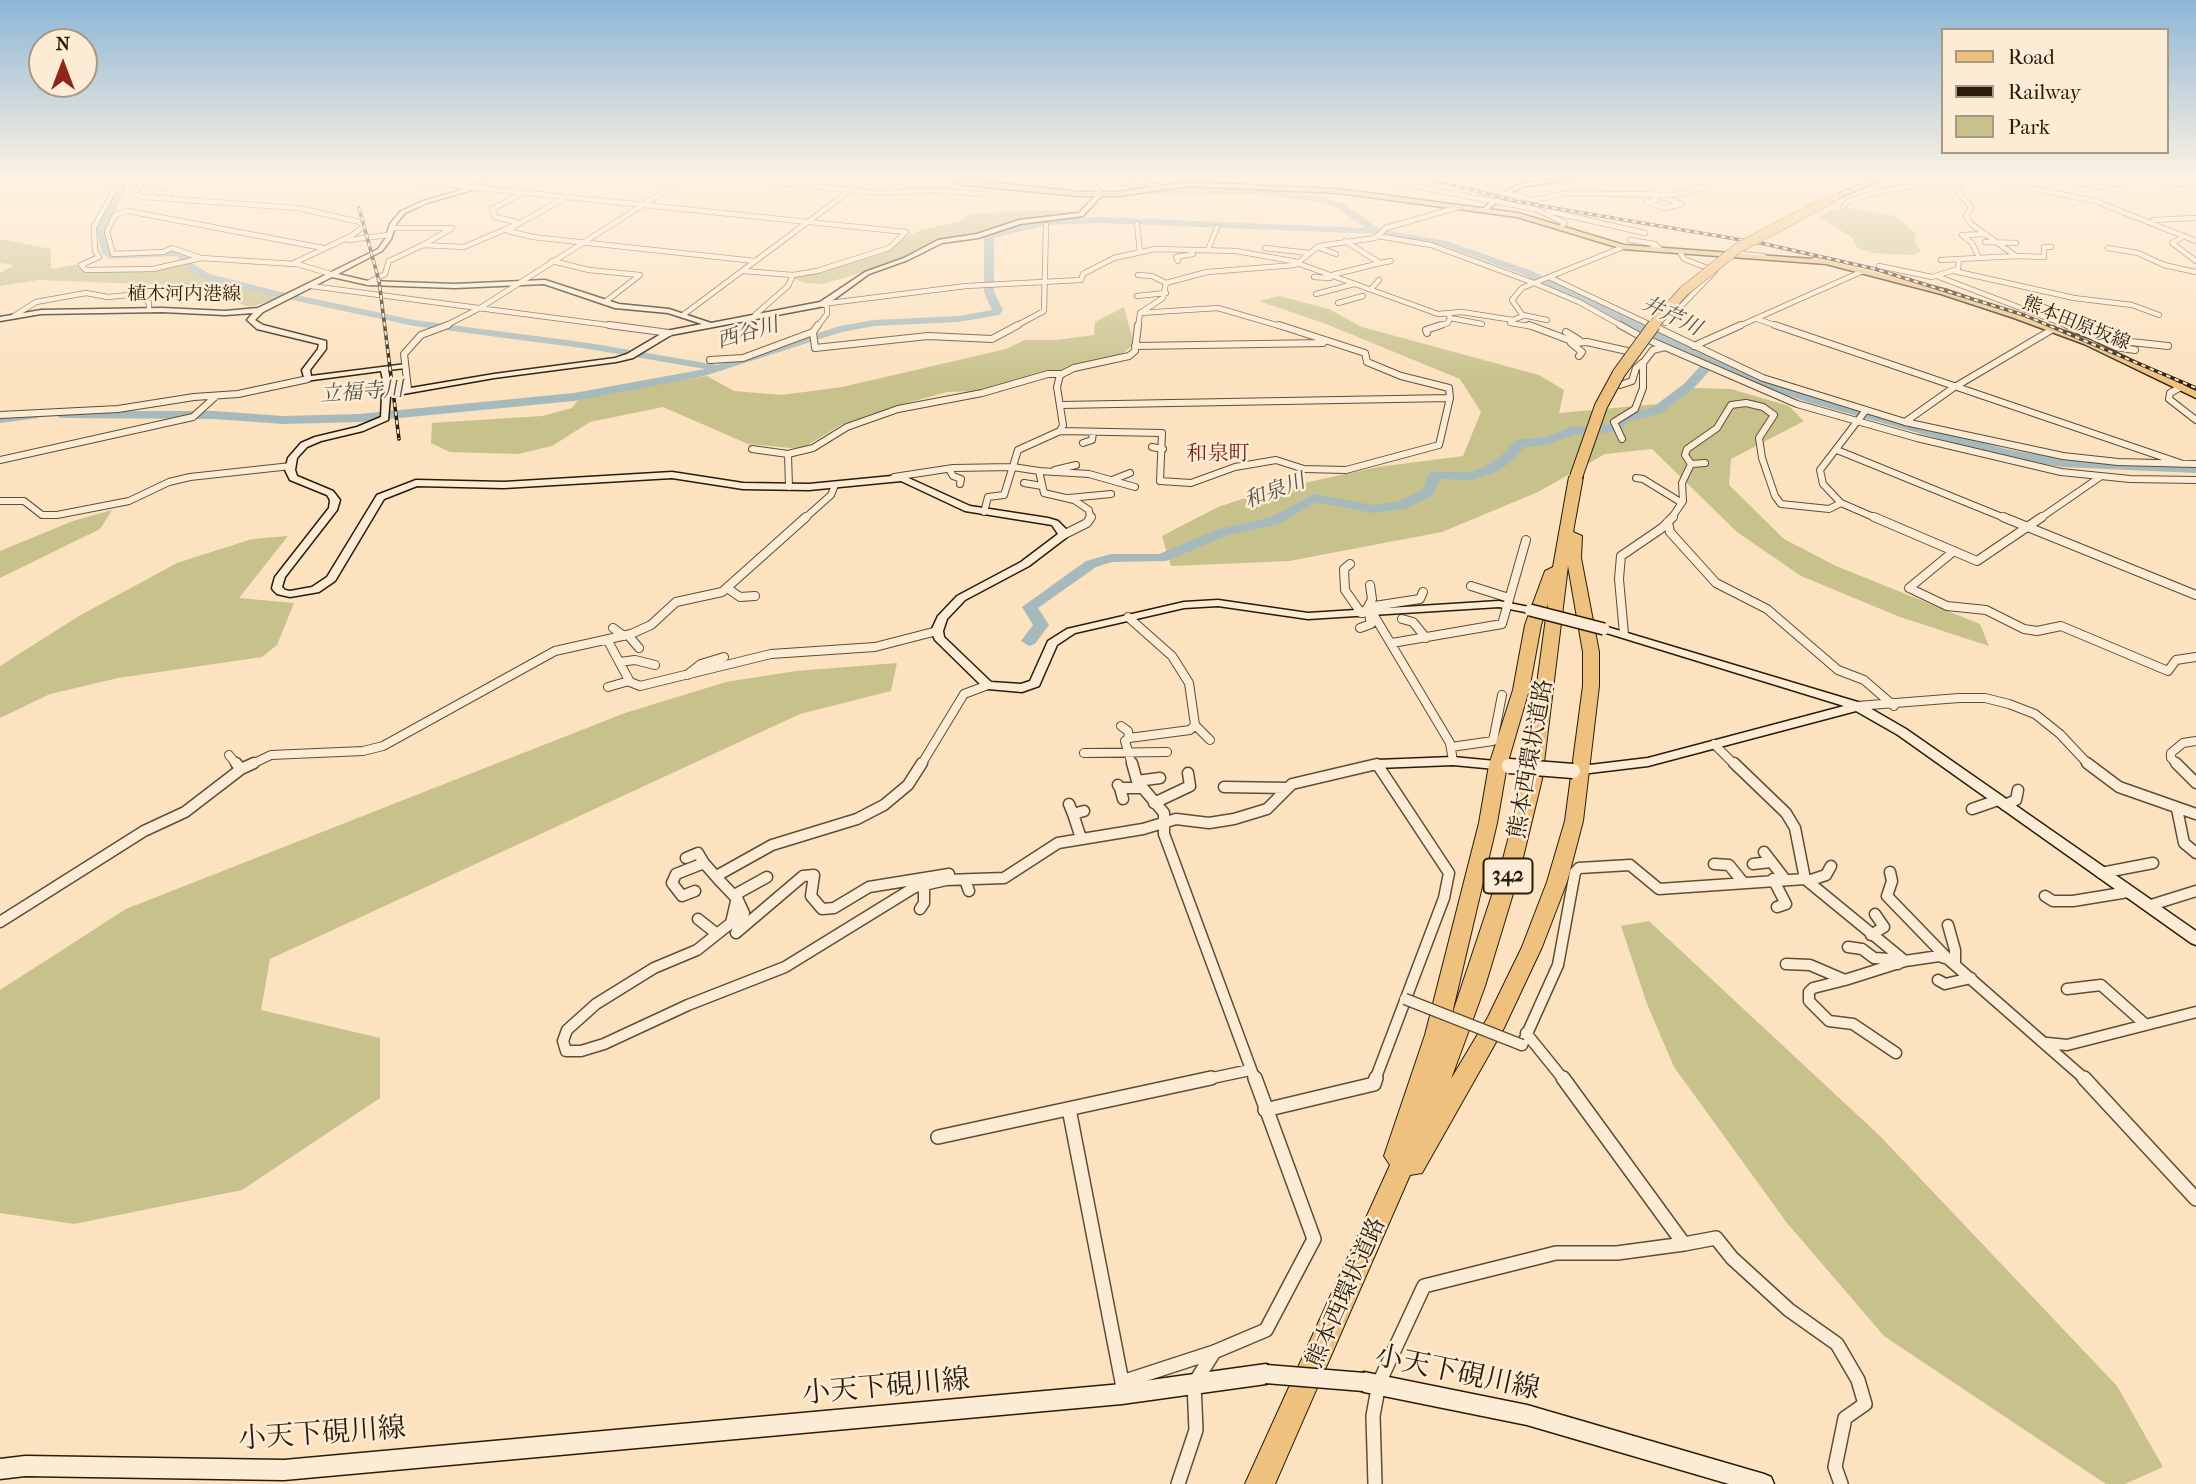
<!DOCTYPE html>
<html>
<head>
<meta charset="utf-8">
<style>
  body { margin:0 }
  #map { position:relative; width:2196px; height:1484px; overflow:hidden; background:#fce2be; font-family:"IM FELL French Canon",serif }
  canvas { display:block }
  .legend { position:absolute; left:1941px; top:28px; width:228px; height:126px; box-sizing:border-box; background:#fdecd5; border:2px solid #a89983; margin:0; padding:9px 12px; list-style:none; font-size:21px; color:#291c09 }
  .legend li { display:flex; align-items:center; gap:14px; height:35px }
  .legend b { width:35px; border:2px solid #a89983 }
  .north { position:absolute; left:28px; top:28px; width:70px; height:70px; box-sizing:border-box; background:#fdecd5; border:2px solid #a89983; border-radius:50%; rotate:0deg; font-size:19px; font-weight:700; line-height:28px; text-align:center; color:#291c09 }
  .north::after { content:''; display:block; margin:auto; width:24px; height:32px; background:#8f2418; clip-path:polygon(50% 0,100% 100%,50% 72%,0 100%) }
</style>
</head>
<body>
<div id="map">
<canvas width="2196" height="1484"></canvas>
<ul class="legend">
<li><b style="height:9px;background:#eec17f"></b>Road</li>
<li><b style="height:9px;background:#291c09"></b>Railway</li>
<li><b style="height:19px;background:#c7c18c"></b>Park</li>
</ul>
<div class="north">N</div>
</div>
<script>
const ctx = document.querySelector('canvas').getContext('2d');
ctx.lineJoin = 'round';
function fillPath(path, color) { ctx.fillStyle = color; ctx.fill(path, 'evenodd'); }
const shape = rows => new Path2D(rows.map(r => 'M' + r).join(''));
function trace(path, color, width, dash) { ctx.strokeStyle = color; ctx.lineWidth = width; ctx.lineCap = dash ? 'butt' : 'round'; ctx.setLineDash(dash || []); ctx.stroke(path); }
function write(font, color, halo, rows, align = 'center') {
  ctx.font = font + ' "IM FELL French Canon","Noto Serif JP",serif'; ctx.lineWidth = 5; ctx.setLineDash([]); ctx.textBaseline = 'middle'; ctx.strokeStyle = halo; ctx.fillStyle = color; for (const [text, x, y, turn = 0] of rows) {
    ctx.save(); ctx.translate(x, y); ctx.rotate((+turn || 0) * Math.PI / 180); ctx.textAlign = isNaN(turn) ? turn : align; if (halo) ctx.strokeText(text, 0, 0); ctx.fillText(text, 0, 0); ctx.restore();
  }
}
const green = shape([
  [1851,208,1895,216,1916,234,1915,243,1921,251,1913,255,1873,253,1856,247,1853,238,1819,217,1832,210],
  [1048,210,1086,212,1082,215,1036,219,949,239,911,258,823,284,805,283,792,278,796,273,861,258,921,230,961,221,968,214],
  [0,239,51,249,51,269,85,263,83,267,89,271,152,270,184,263,207,278,281,297,250,307,198,289,173,285,38,280,0,286,0,273,14,265,0,263],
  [1279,296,1329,309,1362,327,1539,375,1564,390,1559,413,1668,403,1690,388,1731,389,1789,406,1804,421,1731,459,1729,485,1784,539,1836,566,1980,624,1989,646,1900,617,1801,576,1737,532,1652,449,1605,454,1538,492,1442,532,1289,561,1171,566,1162,536,1218,507,1267,491,1378,467,1463,456,1481,412,1460,379,1326,324,1259,301],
  [1124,307,1134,344,1120,356,976,391,947,392,907,403,841,425,801,449,748,444,663,407,590,422,552,446,518,454,450,452,431,443,432,423,542,416,572,408,581,396,707,376,734,391,782,395,842,387,1006,349,1025,340,1056,340,1094,335,1095,322],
  [112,510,100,529,0,578,0,551,73,521],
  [288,536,239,598,294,603,277,645,262,657,118,678,50,694,0,718,0,666,79,616,177,563,252,539],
  [897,663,891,691,800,714,270,959,261,1010,380,1038,380,1098,242,1190,74,1224,0,1213,0,990,126,909,625,713,726,682,796,671],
  [1649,921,1880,1136,2117,1386,2163,1467,2125,1484,2106,1484,1884,1336,1787,1223,1674,1067,1647,1004,1621,926]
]);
const river = shape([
  [103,177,113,177,126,185,126,191,106,229,114,254,179,250,188,254,193,264,210,274,273,290,414,320,589,343,717,365,840,326,874,320,958,316,992,310,984,292,984,237,1007,227,1047,219,1100,217,1365,228,1336,207,1318,202,1253,194,1154,195,1092,177,1104,177,1154,189,1253,188,1319,196,1342,203,1379,229,1447,241,1532,271,1706,355,1763,380,1818,397,2006,449,2062,459,2196,465,2196,473,2062,467,2005,457,1810,403,1755,384,1714,366,1692,390,1661,413,1627,422,1623,429,1613,432,1574,435,1547,445,1524,447,1511,462,1494,473,1472,480,1440,479,1432,496,1405,509,1373,513,1316,502,1279,524,1228,535,1166,561,1112,562,1096,567,1038,608,1049,625,1035,644,1029,646,1021,641,1033,625,1022,607,1086,561,1111,554,1159,554,1219,529,1269,518,1314,494,1373,505,1397,502,1421,491,1430,472,1471,472,1484,467,1501,456,1516,440,1545,437,1572,427,1612,424,1618,417,1653,407,1684,384,1704,362,1524,275,1442,245,1376,234,1100,223,1047,225,994,238,994,292,1003,310,999,315,958,322,874,326,842,332,704,376,574,401,359,422,284,424,214,419,62,418,58,417,58,411,214,411,284,416,359,414,574,393,705,369,589,349,414,326,273,296,202,278,186,268,177,256,109,259,102,253,96,229,118,186,103,177],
  [34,411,40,415,38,418,0,423,0,415,34,411]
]);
const streetFar4 = shape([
  [99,177,108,182,113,192,94,227,95,251,99,257,81,265,86,270,153,269,201,258,294,264],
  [144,177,135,194,144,197,298,208,360,222,363,227,351,236,294,263,334,275],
  [158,177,151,185,152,190,169,194],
  [373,177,906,232],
  [724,177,878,193,935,190,979,194],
  [1076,177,1097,187,1100,194],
  [1366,177,1535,209,1565,223,1560,228],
  [1490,177,1494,179,1490,182,1461,183,1534,200,1567,193,1675,195,1708,186,1719,177],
  [1975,177,2095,201,2196,241],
  [2050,177,2099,187,2137,180,2196,185],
  [1657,199,1646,202,1665,208,1682,204,1665,198],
  [1843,207,1849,201,1878,192,1916,185,1957,185],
  [1548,211,1645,233],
  [2153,220,2196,218],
  [516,222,495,217,492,209,519,195],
  [520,223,508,231,533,237,755,261],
  [1137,224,1140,252],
  [391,228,452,228,423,245,464,247,520,223,563,199],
  [1378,236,1431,245,1534,283],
  [2184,236,2172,243,2196,261],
  [348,240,389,235],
  [1630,240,1655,244,1660,249,1652,248],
  [1985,242,2016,243],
  [1317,247,1336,254],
  [1265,248,1309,253],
  [2108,248,2138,253,2164,265,2196,272],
  [1208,250,1217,227],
  [1680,252,1684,259,1710,269],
  [1728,253,1764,256],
  [1978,255,1972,243,1962,235,1985,234],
  [2016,256,2044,257,2044,247,2051,247],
  [201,258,172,248,163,252,113,254,107,232,115,215,128,211,323,248],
  [1814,260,1841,263,1905,281],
  [1941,260,1959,259],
  [552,261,589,270,640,275,605,302],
  [1178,261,1176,257,1193,254],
  [1297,263,1438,314,1462,312,1513,320,1523,316,1512,300,1522,288,1623,247],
  [1380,263,1391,261],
  [1879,266,1932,277,1958,269,1959,259,2016,256,1971,224,1966,216,1971,207,1958,192,1957,185,1979,177],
  [743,271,793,275,817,271,889,248,906,232],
  [1954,271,2074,298,2132,305,2159,315],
  [1138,275,1152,276,1166,283],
  [1332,275,1380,263,1345,241],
  [1314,277,1330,278],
  [1939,277,2071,327],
  [1551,278,1655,327],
  [368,283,385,274,389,261,423,245],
  [1534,283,1579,302,1624,327],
  [311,286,623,327],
  [1371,289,1379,280],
  [1316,294,1354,284],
  [1137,296,1166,293],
  [1338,303,1363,296],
  [1140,313,1218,308,1283,327],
  [683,315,852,189],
  [755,315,788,286,793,275],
  [1449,315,1450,318,1482,324],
  [1523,315,1547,320],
  [14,316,36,302,86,293,108,297,140,294,149,303,149,310],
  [1757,319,1780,327],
  [1510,323,1534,327],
  [1665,323,1715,271],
  [443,327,480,308,687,177],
  [817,327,827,314,827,306,822,304,966,286,1081,280,1083,274,1114,258,1155,249,1236,251,1298,262],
  [1014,327,1044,311,1046,225],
  [1138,327,1140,313,1163,298,1166,283,1207,272,1295,265,1319,246,1375,238,1386,228,1459,207],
  [1436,327,1448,323,1450,318],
  [1737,327,1863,271]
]);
const streetFar3 = shape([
  [609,325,669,333],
  [1529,325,1569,340,1579,340,1566,332],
  [1620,325,1638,335],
  [1651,325,1763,378,1905,422,1953,388,2053,329],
  [1775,325,2183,464],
  [2067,325,2116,347,2135,350],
  [813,332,815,348,928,336,992,339,1018,325],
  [1427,333,1426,330,1441,325],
  [2103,339,2168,346],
  [1649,340,1797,404,1917,438,2061,472,2130,479,2196,480],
  [1571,343,1582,352,1579,356],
  [1574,343,1587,342,1627,351],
  [1135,346,1323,343],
  [1694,346,1741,325],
  [710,360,743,358,813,332,818,325],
  [1620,385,1632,381,1636,368,1642,363],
  [2181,387,2170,393,2169,399,2196,420],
  [408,389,404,354,421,335,448,325],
  [1061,405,1450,398],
  [1866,410,1820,470,1823,484,1841,503,1878,519],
  [0,415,118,409,194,397,238,394,308,379],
  [1905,422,2063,456,2118,462,2196,464],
  [1060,431,1063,425,1057,387,1060,375,1074,368,1129,356,1135,351,1138,325],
  [1622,439,1614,422,1635,409,1643,388,1643,363,1653,350,1665,347],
  [1083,443,1092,440,1093,432],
  [1152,447,1163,449],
  [752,449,788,454],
  [1837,450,2007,519],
  [0,460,193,417,216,396],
  [1691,464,1705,463],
  [949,469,953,476,961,479,960,484],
  [1055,470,1076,465],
  [1039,471,1089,474,1135,487],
  [894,477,953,468,1013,467,1039,471,1044,493,1074,500,1089,510,1090,519],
  [1636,478,1643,479,1682,503],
  [1112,480,1130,473],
  [1024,483,1042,486],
  [789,487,788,454,813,448,847,427,898,409,982,393,1048,374,1062,374],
  [1069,498,1111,494],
  [0,501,24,501,42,515,57,515,129,501,169,482,190,477,291,466],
  [984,512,988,497,1004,495,1018,450,1060,431,1162,433,1160,481,1191,483,1235,467,1276,460,1304,469,1346,470,1439,445,1450,398,1449,388,1401,376,1367,362,1365,353,1279,325],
  [804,519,831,495,835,485],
  [1671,519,1683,501,1682,483,1691,464,1685,455,1687,449,1717,428,1731,405,1746,403,1763,407,1774,415,1759,438,1762,458,1775,496,1781,504,1829,509,1841,503],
  [2039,519,2100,477]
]);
const streetFar2 = shape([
  [1874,517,1977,561,2042,517],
  [2003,517,2196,595],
  [1668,522,1670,532,1716,583,1767,609,1838,670,1864,680,1894,706],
  [1063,535,1087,523,1091,517],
  [1954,551,1909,588,1947,606,1986,610,2024,629,2037,631,2061,626,2168,671,2176,660,2196,657],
  [1350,564,1344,569,1345,590,1361,613],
  [1471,586,1509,598],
  [727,588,740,597,755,596],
  [1368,607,1372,599,1370,585],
  [1372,612,1450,743,1453,761],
  [1363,613,1368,607,1420,599,1423,592],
  [1128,617,1172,656,1189,683,1195,725,1190,730,1129,738,1125,741,1132,765],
  [1402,619,1413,622,1426,638],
  [613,628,624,636],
  [1360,628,1371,624,1369,614],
  [1624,634,1619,579,1621,556,1662,528,1673,517],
  [628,635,639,648],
  [608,641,630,682,640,686,771,654,875,647,937,631],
  [1392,643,1502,624,1526,540],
  [620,662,635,660,655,665],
  [687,675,701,664,724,657],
  [608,687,629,681],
  [1857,706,1959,698,1985,698,2009,704,2035,714,2060,734,2089,765],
  [1195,725,1210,740],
  [1121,726,1128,731,1129,738],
  [1714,744,1735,765],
  [1451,747,1493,741,1502,695],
  [1084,753,1167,752],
  [229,755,237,765],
  [250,765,271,755,363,751,383,746,555,651,631,634,651,625,676,602,722,592,806,517],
  [921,765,964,694,988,685],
  [1375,765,1377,765],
  [2178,765,2171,758,2171,753,2183,743,2196,741]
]);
const streetFar1 = shape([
  [236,763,241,769],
  [922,763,908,785,884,805,857,819,772,845,720,874,718,879,738,900,744,913,736,933,803,876,814,875,811,896,822,909,834,908,869,887,949,874],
  [1132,763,1137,781,1164,813,1164,834,1255,1080],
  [1734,763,1786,813,1795,828,1805,879],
  [2087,763,2119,787,2196,814],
  [2176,763,2196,783],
  [1137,781,1160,778],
  [1118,785,1120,788,1141,788],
  [1224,787,1288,788],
  [1120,788,1123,799],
  [1154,803,1190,786,1188,773],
  [1069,804,1073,814],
  [2005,805,2016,800,2018,790],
  [1972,809,1998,800],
  [2177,809,2184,843,2196,853],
  [1081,838,1073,814,1084,811],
  [1764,852,1784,878],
  [686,858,698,853,704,863],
  [1714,864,1729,865,1742,881],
  [1753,864,1771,862],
  [1890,872,1892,881,1887,896,1948,959],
  [2101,873,2153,863],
  [767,877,738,893,731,923,697,950,654,968,596,1004,567,1030,563,1041,566,1051,581,1051,604,1044,688,1005,785,967,915,887,946,880,1004,878,1058,843,1143,829,1176,819,1209,823,1234,819,1267,809,1292,784,1377,764,1449,873,1444,898,1375,1080],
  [1773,879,1786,904,1777,907],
  [965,880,969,891],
  [1808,881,1826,875,1831,866],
  [695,891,682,896,672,883,676,874,704,863,718,879],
  [2045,896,2053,901,2073,901,2128,892],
  [2148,906,2196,891],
  [920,909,924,903,924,885],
  [698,919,717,934],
  [0,922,144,831,185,812,241,769,254,763],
  [1948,925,1955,950,1955,964],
  [1871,935,1884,927,1875,914],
  [1848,947,1862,949,1874,958,1890,959,1898,964],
  [1786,964,1810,965,1845,980,1905,961],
  [1845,980,1813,988,1809,992,1809,1001,1829,1021,1853,1024,1896,1053],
  [1938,980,1945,984,1971,978],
  [2067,989,2101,985,2146,1025],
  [1526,1033,1564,1080],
  [2047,1043,2067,1045,2196,1012],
  [1522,1045,1558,965,1575,872,1579,868,1630,865,1659,889,1805,879,1905,961,1939,956,1948,959,2086,1080],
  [1203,1080,1250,1070]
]);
const street = shape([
  [2084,1078,2196,1199],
  [1069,1109,1122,1382],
  [1265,1110,1374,1084,1376,1078],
  [938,1137,1211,1078],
  [1684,1244,1716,1238,1732,1258,1789,1310,1837,1344,1858,1380,1865,1404,1845,1418,1835,1467,1841,1484],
  [1122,1385,1122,1382,1214,1352],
  [1178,1484,1196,1430,1194,1384,1214,1352,1266,1330,1314,1239,1255,1078],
  [1375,1484,1373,1416,1379,1383,1424,1286,1556,1253,1617,1253,1684,1244,1563,1078]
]);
const secondary = shape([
  [488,177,495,177,472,190,427,203,405,213,396,224,391,239,382,251,338,274,368,281,455,284,545,280,619,304,669,309,711,323,820,302,865,272,904,258,938,240,977,234,1019,220,1079,213,1098,193,1103,194,1083,216,1020,224,978,238,942,243,908,260,869,274,825,306,671,335,633,358,616,362,494,378,392,396,390,397,388,420,363,431,321,441,307,447,297,458,295,470,297,476,333,491,340,500,337,510,285,577,282,587,285,590,290,591,312,587,327,577,377,495,416,480,504,482,672,472,743,483,809,484,902,475,970,506,1048,518,1058,521,1068,531,1067,537,1029,566,965,600,947,619,943,631,944,637,991,682,1021,684,1030,681,1048,641,1067,629,1184,602,1218,600,1308,613,1499,601,1534,608,1535,610,1530,613,1499,607,1308,619,1218,606,1184,608,1075,633,1057,645,1039,686,1022,692,988,689,984,688,935,640,931,631,938,616,957,596,1021,562,1058,534,1052,525,965,511,901,481,809,490,743,489,672,478,504,488,417,486,384,499,335,581,319,592,290,597,277,594,273,590,272,588,275,577,329,508,330,500,327,495,290,480,285,470,288,458,301,443,315,437,357,427,381,417,382,396,386,393,381,371,305,381,302,370,318,349,319,344,257,329,247,320,253,313,225,315,162,312,41,314,0,321,0,317,41,310,162,308,225,311,258,308,378,249,385,239,390,224,401,211,423,201,468,188,488,177],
  [332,277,368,285,455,288,544,284,615,308,668,313,702,324,666,331,627,354,615,358,494,374,393,391,388,370,406,368,406,364,311,376,310,370,326,349,326,341,263,325,255,320,263,312,332,277],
  [1139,177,1146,177,1141,180,1162,186,1159,188,1134,182,1134,180,1139,177],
  [1580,177,1597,177,1525,186,1507,194,1486,211,1481,210,1503,192,1522,183,1580,177],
  [1604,626,1861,703,1906,729,2196,931,2196,945,2191,943,1898,735,1856,711,1648,766,1573,775,1569,774,1567,771,1569,768,1573,767,1648,758,1844,706,1600,631,1599,629,1604,626],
  [1453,757,1506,762,1512,766,1506,770,1453,765,1377,768,1371,764,1377,760,1453,757],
  [1266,1364,1273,1367,1276,1374,1273,1381,1266,1384,1122,1404,284,1480,25,1476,0,1479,0,1459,25,1456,284,1460,1122,1384,1266,1364],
  [1364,1372,1527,1405,1764,1474,1771,1477,1774,1484,1729,1484,1527,1425,1364,1392,1357,1389,1354,1382,1357,1375,1364,1372]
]);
const primary = shape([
  [944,177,1078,192,1119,192,1188,182,1338,189,1518,213,1624,245,1826,260,1947,290,2090,340,2196,391,2196,398,2084,344,2014,318,1941,294,1826,264,1623,249,1517,217,1338,193,1188,186,1119,196,1078,196,964,185,944,177]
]);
const highway = shape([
  [1877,177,1887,177,1837,199,1830,197,1877,177],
  [1576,473,1583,477,1573,532,1582,536,1581,558,1599,652,1599,686,1583,821,1567,882,1542,947,1504,1028,1422,1173,1410,1175,1275,1484,1245,1484,1390,1165,1384,1156,1425,1035,1479,823,1489,765,1513,690,1525,625,1545,571,1553,567,1569,477,1576,473],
  [1568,566,1583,652,1583,686,1565,821,1547,882,1522,947,1488,1017,1451,1079,1485,986,1519,874,1542,779,1568,566],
  [1548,603,1524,779,1499,874,1451,1018,1497,823,1507,765,1529,690,1541,625,1548,603]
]);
const rail = shape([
  [1421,177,1519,202,1765,244,1875,269,2024,315,2196,388],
  [359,208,379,281,399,439]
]);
const streetBridge = shape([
  [1405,999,1522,1045]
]);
const secondaryBridgeFar2 = shape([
  [1530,610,1604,629]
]);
const secondaryBridgeFar1 = shape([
  [1509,766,1573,771]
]);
const secondaryBridge = shape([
  [1266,1374,1364,1382]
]);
const highwayBridgeFar1 = shape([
  [1652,327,1684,291,1738,248,1834,197]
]);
const highwayBridge = shape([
  [1576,477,1601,406,1619,373,1654,325]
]);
const farStreetnames = [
  ["植木河内港線",184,295],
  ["熊本田原坂線",2076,324,22]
];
const farWaternames = [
  ["井芹川",1671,317,26],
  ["西谷川",748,334,-16],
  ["立福寺川",362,393,-4],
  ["和泉川",1275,492,-20]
];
const farQuarternames = [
  ["和泉町",1218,455]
];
const shields = [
  [1508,876,49]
];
const shieldNames = [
  ["342",1508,876]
];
const streetNames = [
  ["熊本西環状道路",1532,759,-80],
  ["熊本西環状道路",1347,1293,-66]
];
const nearStreetnames = [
  ["小天下硯川線",1457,1374,12],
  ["小天下硯川線",886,1388,-5],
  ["小天下硯川線",322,1435,-4]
];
fillPath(green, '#c7c18c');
fillPath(river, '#a6babd');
trace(streetFar4, '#5e4e36', 6);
trace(streetFar3, '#5e4e36', 8);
trace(streetFar2, '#5e4e36', 10);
trace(streetFar1, '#5e4e36', 13);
trace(street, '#5e4e36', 16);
trace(secondary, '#291c09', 3);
trace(primary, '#291c09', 3);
trace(highway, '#291c09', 2);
trace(streetFar4, '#fdecd5', 4.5);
trace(streetFar3, '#fdecd5', 6);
trace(streetFar2, '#fdecd5', 8);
trace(streetFar1, '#fdecd5', 10);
trace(street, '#fdecd5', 13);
fillPath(secondary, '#fdecd5');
fillPath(primary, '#eec17f');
fillPath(highway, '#eec17f');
trace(rail, '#291c09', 3.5);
trace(rail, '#fdecd5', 2, [4.5]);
trace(streetBridge, '#5e4e36', 13, []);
trace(secondaryBridgeFar2, '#291c09', 14, []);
trace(secondaryBridgeFar1, '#291c09', 17, []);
trace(secondaryBridge, '#291c09', 21, []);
trace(highwayBridgeFar1, '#291c09', 11, []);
trace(highwayBridge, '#291c09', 14, []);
trace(streetBridge, '#fdecd5', 10);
trace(secondaryBridgeFar2, '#fdecd5', 11);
trace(secondaryBridgeFar1, '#fdecd5', 14);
trace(secondaryBridge, '#fdecd5', 18);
trace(highwayBridgeFar1, '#eec17f', 10);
trace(highwayBridge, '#eec17f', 12);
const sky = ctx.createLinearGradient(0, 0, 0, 384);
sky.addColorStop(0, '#8db6d7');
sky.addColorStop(0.46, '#fef2e2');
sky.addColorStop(1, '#fef2e200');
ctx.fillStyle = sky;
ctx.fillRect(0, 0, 2196, 384);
write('19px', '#291c09', '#fdecd5', farStreetnames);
write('italic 21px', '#555348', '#fdecd5', farWaternames);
write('21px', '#7a1f14', '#fdecd5', farQuarternames);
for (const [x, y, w] of shields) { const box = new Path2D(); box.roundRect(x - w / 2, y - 17.5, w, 35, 5); ctx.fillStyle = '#fdecd5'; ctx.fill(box); trace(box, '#291c09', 2); }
write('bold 21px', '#291c09', null, shieldNames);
write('23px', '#291c09', '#fdecd5', streetNames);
write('28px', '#291c09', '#fdecd5', nearStreetnames);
</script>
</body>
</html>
